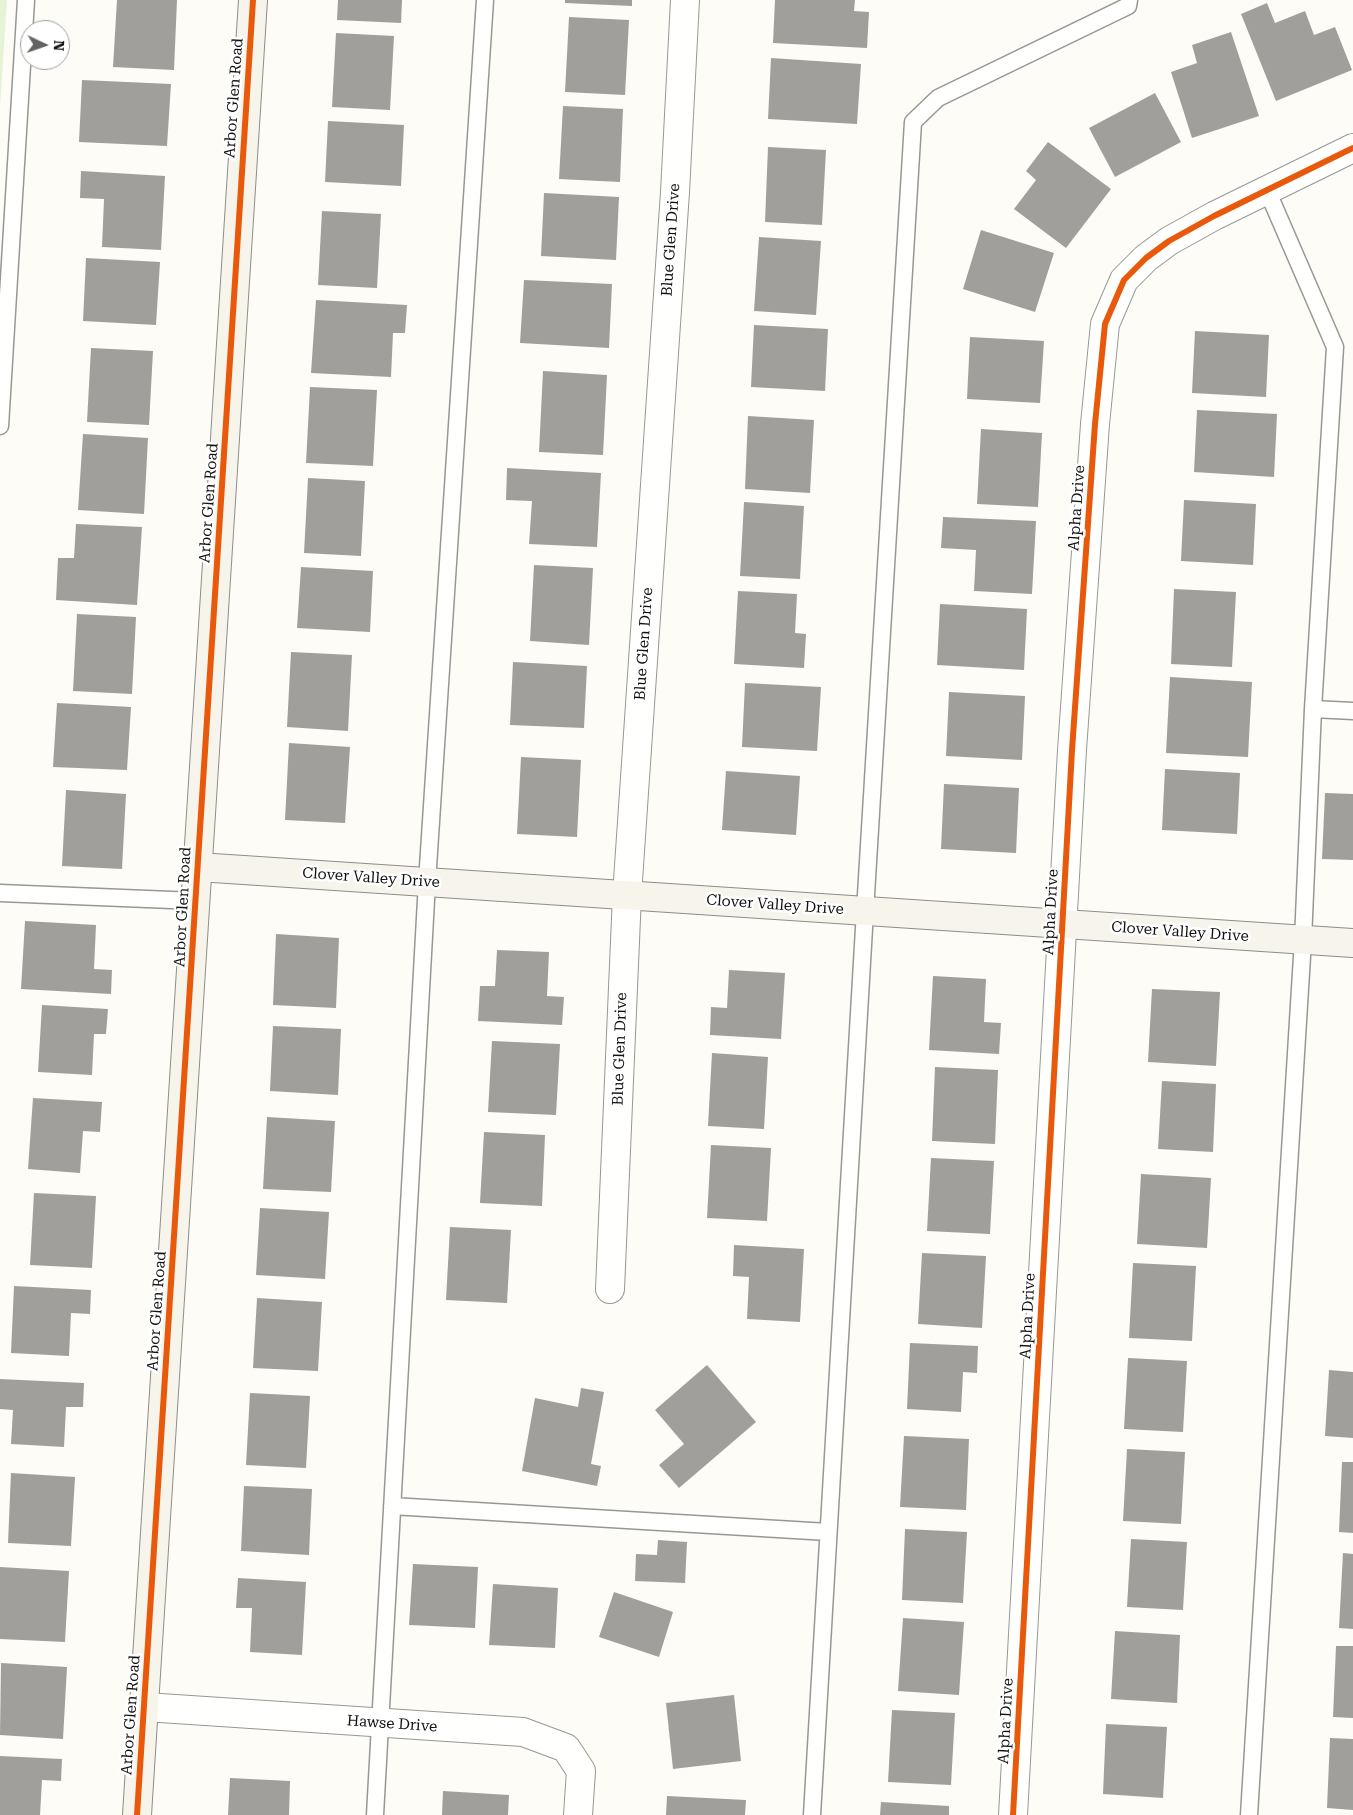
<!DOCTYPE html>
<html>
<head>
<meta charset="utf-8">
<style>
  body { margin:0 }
  #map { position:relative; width:1353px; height:1815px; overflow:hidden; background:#fdfcf7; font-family:"Roboto Serif",serif }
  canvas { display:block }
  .north { position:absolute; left:20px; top:20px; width:50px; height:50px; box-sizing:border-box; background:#fff; border:1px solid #a0a0a0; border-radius:50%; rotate:93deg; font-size:14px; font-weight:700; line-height:20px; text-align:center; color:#111 }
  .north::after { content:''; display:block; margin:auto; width:18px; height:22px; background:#646362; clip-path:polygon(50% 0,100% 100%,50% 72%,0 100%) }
</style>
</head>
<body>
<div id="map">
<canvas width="1353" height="1815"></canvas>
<div class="north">N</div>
</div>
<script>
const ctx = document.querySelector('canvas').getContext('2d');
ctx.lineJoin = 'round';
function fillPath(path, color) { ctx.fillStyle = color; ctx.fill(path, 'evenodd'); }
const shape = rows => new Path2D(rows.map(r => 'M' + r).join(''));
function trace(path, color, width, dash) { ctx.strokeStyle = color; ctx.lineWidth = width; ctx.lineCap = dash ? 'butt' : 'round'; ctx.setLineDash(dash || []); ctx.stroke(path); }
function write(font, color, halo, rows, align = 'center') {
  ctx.font = font + ' "Roboto Serif",serif'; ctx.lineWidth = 5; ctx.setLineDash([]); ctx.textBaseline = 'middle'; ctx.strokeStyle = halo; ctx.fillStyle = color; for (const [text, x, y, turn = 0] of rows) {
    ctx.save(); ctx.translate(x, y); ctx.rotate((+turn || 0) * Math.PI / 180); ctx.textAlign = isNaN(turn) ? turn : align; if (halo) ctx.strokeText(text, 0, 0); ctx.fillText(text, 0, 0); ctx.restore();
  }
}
const green = shape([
  [0,0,7,0,0,108]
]);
const building = shape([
  [117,0,177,0,174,70,113,67],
  [338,0,402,0,401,23,337,20],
  [565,0,632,0,632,6,565,3],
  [775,0,855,0,854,11,869,12,867,48,773,43],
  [1267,3,1275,23,1305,11,1314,35,1335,27,1352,70,1276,101,1241,14],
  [569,17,629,20,625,95,565,92],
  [1231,32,1259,116,1192,138,1171,72,1197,63,1192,45],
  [336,33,394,36,390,110,332,107],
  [771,58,861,64,857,124,768,119],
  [82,80,171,84,167,146,79,142],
  [1155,93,1181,142,1115,177,1089,128],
  [563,106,623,109,620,182,559,179],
  [328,121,404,125,401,186,325,182],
  [1048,142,1111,189,1066,248,1014,209,1036,180,1026,171],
  [768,147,826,150,822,225,765,222],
  [81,171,165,176,161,250,102,247,104,199,80,198],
  [544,193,619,197,616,260,541,256],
  [322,211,381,214,377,288,318,285],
  [981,230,1054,253,1035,312,963,289],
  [759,237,821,241,816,315,754,311],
  [86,258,160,262,156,325,83,321],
  [524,280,612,284,609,348,520,343],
  [316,300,407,305,405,333,393,333,391,377,311,373],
  [754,325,828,329,825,391,751,387],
  [1195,331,1269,335,1266,397,1192,393],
  [970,337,1044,341,1040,403,967,399],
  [91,348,153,351,149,425,87,422],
  [543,371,607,375,603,455,539,452],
  [310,387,377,390,373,466,306,463],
  [1197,410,1277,414,1274,477,1194,472],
  [748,416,814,420,810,493,745,489],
  [981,429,1042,433,1038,507,977,504],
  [83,434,148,438,144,514,78,510],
  [507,468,601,473,597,547,529,544,532,501,506,500],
  [308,478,365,481,361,556,304,553],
  [1184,500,1256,504,1253,565,1181,561],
  [744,502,804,506,800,579,740,576],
  [943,517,1036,521,1032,594,974,591,976,550,941,548],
  [76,524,142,527,137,605,56,600,58,558,74,558],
  [534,565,593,568,589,645,530,641],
  [301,567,373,571,370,632,297,628],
  [1174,589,1236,592,1232,667,1171,664],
  [738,591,797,594,795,633,806,634,804,668,734,664],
  [940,604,1027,609,1024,670,937,665],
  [77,614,136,617,132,694,73,691],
  [291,652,352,655,348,731,287,727],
  [513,662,587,666,584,728,510,725],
  [1170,677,1252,682,1248,757,1166,753],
  [745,683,821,687,817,751,742,747],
  [949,692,1025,696,1022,760,946,756],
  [57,703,131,707,127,770,53,767],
  [289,743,350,747,345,823,285,820],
  [521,757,581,760,577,837,517,834],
  [1165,769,1240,773,1237,834,1162,830],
  [726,771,800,776,796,835,722,830],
  [944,784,1019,788,1016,853,941,849],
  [66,790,126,794,122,869,62,866],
  [1325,793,1353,794,1353,860,1322,859],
  [25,921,96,925,94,969,112,970,111,994,21,989],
  [276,934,339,938,336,1008,273,1005],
  [497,950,549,952,547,996,564,997,562,1025,478,1021,480,986,495,986],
  [729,970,785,973,781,1039,710,1035,711,1007,727,1008],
  [933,976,986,979,984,1022,1001,1023,999,1054,929,1050],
  [1152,989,1220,992,1216,1066,1148,1062],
  [42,1005,108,1009,106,1034,94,1034,92,1075,38,1072],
  [273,1026,341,1029,338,1095,270,1091],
  [492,1041,560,1044,556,1115,488,1112],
  [712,1053,768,1057,764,1129,708,1126],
  [935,1067,998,1070,995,1144,932,1141],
  [1162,1081,1216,1084,1213,1152,1158,1149],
  [33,1098,102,1102,100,1132,83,1131,80,1173,28,1169],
  [267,1117,335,1121,331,1192,263,1189],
  [484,1132,545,1135,542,1206,480,1203],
  [711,1145,771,1148,767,1221,707,1218],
  [931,1158,994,1161,990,1234,927,1231],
  [1141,1174,1211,1178,1207,1248,1137,1244],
  [34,1193,96,1196,92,1268,30,1265],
  [260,1208,329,1212,325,1279,256,1275],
  [450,1227,511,1230,507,1303,446,1300],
  [734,1245,804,1249,800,1322,747,1319,749,1277,733,1276],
  [922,1253,986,1256,982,1328,918,1324],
  [1133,1263,1196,1266,1192,1341,1129,1338],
  [14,1286,91,1290,90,1314,71,1313,69,1356,11,1353],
  [257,1298,322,1302,318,1371,253,1368],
  [910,1343,978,1346,977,1373,963,1372,961,1412,907,1409],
  [1128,1358,1187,1361,1183,1432,1124,1429],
  [707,1365,756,1422,679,1488,659,1465,684,1444,655,1410],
  [1329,1370,1353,1372,1353,1438,1325,1436],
  [0,1379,84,1383,83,1407,66,1407,64,1447,11,1444,13,1410,0,1409],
  [581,1388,604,1392,591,1464,601,1466,597,1486,522,1471,535,1398,578,1407],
  [250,1393,310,1396,306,1468,246,1465],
  [904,1436,969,1439,966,1510,900,1507],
  [1127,1449,1185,1452,1181,1524,1123,1521],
  [1342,1462,1353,1462,1353,1533,1339,1532],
  [11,1473,75,1477,71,1546,8,1543],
  [244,1486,312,1489,309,1555,241,1551],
  [905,1529,967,1532,963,1603,902,1600],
  [1131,1539,1187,1542,1183,1610,1127,1607],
  [658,1540,687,1542,685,1583,635,1581,636,1554,657,1555],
  [1343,1553,1353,1554,1353,1629,1339,1628],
  [413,1564,478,1567,475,1628,409,1625],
  [0,1567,69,1571,65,1642,0,1639],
  [238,1578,306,1582,302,1655,250,1652,252,1608,236,1608],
  [493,1584,558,1588,555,1648,489,1645],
  [614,1592,673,1612,659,1657,599,1637],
  [903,1618,964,1622,959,1695,898,1691],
  [1115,1631,1180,1635,1177,1703,1111,1699],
  [1336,1646,1353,1646,1353,1718,1333,1717],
  [1,1663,67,1667,63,1739,0,1735],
  [734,1695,741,1761,673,1769,666,1703],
  [892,1710,955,1713,951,1785,888,1782],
  [1106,1724,1167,1727,1163,1798,1103,1794],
  [1330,1738,1353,1739,1353,1810,1327,1808],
  [0,1756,62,1759,61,1781,42,1780,40,1815,0,1815],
  [230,1778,290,1781,289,1815,228,1815],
  [443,1791,509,1795,508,1815,442,1815],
  [667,1796,746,1800,745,1815,666,1815],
  [881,1802,949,1806,949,1815,880,1815]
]);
const lane = shape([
  [1267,190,1335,347,1313,709],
  [0,426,26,0],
  [0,893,196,901],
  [392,1506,828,1532],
  [375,1815,427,882,485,0],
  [812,1815,865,911,913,122,938,98,1128,6,1129,0],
  [1249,1815,1303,940,1313,709,1353,711]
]);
const street = shape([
  [610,1289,627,895,675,192,685,0],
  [145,1707,523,1732,566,1748,581,1771,578,1815],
  [1013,1815,1072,750,1095,424,1105,324,1124,280,1146,258,1169,241,1214,216,1353,148]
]);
const secondary = shape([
  [198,867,1353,943],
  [137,1815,253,0]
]);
const cycleway = shape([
  [137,1815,253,0],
  [1013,1815,1072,750,1095,424,1105,324,1124,280,1146,258,1169,241,1214,216,1353,148]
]);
const streetNames = [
  ["Arbor Glen Road",234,98,-86],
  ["Blue Glen Drive",671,240,-86],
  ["Arbor Glen Road",209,503,-86],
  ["Alpha Drive",1077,508,-86],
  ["Blue Glen Drive",644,644,-86],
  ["Clover Valley Drive",371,878,4],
  ["Clover Valley Drive",775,905,4],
  ["Arbor Glen Road",183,907,-87],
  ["Alpha Drive",1051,912,-87],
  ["Clover Valley Drive",1180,932,4],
  ["Blue Glen Drive",620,1049,-88],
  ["Arbor Glen Road",157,1311,-86],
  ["Alpha Drive",1028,1316,-87],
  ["Arbor Glen Road",131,1715,-86],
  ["Alpha Drive",1006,1721,-87],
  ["Hawse Drive",392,1724,4]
];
fillPath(green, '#e7f3d7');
fillPath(building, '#a19f9c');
trace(lane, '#979795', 19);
trace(street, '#979795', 30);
trace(secondary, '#8e8d8b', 30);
trace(lane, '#fffffe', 16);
trace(street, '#fffffe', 28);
trace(secondary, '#f6f4eb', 28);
trace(cycleway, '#e8590c', 6);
write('15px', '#111', '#fff', streetNames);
</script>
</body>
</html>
